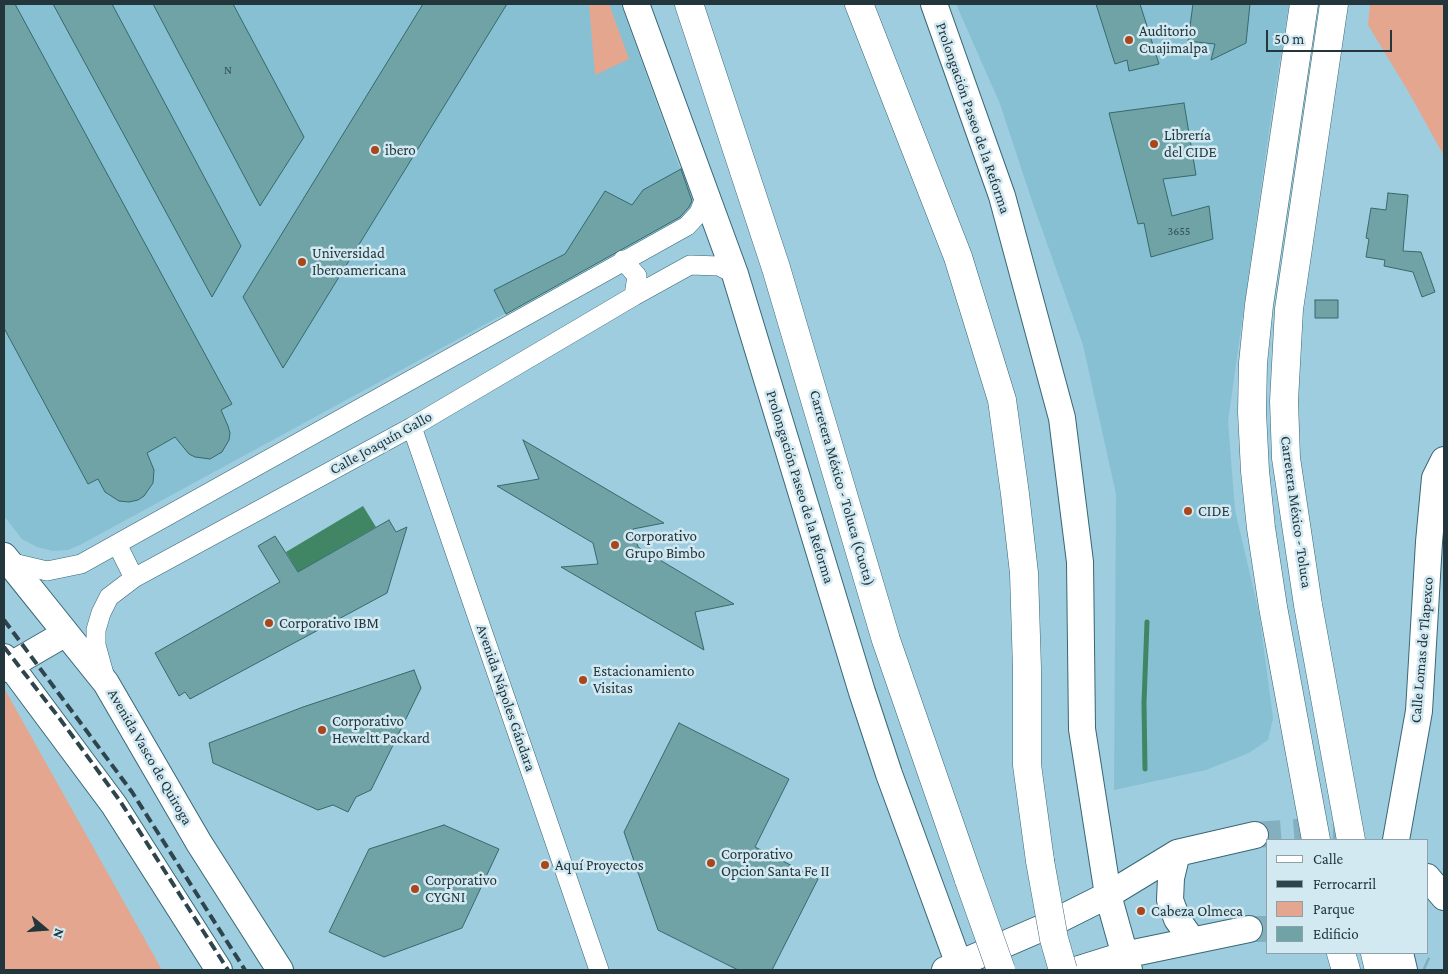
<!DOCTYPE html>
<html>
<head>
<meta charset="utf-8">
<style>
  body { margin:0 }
  #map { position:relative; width:1448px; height:974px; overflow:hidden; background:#9dcdde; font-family:"Crimson Pro",serif }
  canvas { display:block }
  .frame { position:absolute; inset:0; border:5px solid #22363c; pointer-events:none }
  .legend { position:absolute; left:1266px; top:839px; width:162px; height:115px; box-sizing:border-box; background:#d2e9f2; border:1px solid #8ca1a9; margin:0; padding:6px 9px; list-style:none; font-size:15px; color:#22363c }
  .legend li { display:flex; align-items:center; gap:10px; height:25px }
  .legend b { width:25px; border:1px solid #8ca1a9 }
  .north { position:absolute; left:20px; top:904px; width:50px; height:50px; -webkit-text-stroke:4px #d2e9f2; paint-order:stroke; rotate:108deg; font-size:14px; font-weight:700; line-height:20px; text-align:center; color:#22363c }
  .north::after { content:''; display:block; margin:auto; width:18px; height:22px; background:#22363c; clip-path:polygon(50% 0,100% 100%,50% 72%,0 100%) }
  .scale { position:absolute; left:1266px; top:30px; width:126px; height:22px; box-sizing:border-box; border:2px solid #22363c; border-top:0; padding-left:6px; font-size:15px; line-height:18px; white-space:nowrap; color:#22363c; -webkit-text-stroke:4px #d2e9f2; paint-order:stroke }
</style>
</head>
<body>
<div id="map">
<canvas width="1448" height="974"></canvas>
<div class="frame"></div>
<ul class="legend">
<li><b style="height:6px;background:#fff"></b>Calle</li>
<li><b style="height:6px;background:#2f454d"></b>Ferrocarril</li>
<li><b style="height:14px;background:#e5a68f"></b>Parque</li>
<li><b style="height:14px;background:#6fa3a6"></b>Edificio</li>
</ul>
<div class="north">N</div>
<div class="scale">50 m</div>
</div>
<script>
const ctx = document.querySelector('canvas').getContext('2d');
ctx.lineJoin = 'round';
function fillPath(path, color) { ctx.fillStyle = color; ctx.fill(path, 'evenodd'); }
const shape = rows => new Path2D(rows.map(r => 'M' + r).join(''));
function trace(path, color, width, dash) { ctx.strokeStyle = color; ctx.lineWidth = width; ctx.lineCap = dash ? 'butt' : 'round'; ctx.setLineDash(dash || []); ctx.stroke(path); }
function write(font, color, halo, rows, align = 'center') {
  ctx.font = font + ' "Crimson Pro",serif'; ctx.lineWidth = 5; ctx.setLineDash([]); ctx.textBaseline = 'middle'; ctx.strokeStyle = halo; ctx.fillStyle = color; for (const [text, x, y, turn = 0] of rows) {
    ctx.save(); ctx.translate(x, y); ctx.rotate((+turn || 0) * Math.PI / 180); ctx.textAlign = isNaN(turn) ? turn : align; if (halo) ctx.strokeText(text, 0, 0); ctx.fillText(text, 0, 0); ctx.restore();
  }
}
const built = shape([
  [4,4,621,4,695,210,80,545,68,550,53,551,37,547,22,539,4,516],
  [956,4,1289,4,1272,110,1228,421,1235,510,1259,613,1273,718,1268,740,1249,753,1206,770,1114,790,1116,494,1083,345,1032,201,1000,104]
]);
const green = shape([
  [589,4,609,4,629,59,595,75],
  [1370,4,1444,4,1444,156,1408,91,1368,25],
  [4,688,162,970,4,970]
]);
const water = shape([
  [363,506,376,527,298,572,286,552]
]);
const stream = shape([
  [1145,769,1144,703,1147,622]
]);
const building = shape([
  [4,4,15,4,232,404,221,410,228,426,230,433,229,440,222,452,210,459,195,457,189,454,175,437,147,453,154,470,153,483,144,496,138,500,129,502,119,501,105,492,98,479,88,484,4,328,4,4],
  [53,4,112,4,241,246,212,297,53,4],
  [153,4,233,4,304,137,260,206,153,4],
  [423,4,507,4,283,368,243,297,423,4],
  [1096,4,1140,4,1159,64,1129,71,1127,60,1115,64,1096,4],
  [1193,4,1250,4,1246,43,1211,60,1215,44,1188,41,1193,4],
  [1184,103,1196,175,1163,179,1172,216,1209,206,1213,239,1151,257,1144,223,1138,224,1109,113,1184,103],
  [681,169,692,201,689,207,680,217,506,314,494,290,565,254,605,191,632,205,643,190,681,169],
  [1388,193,1408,195,1403,251,1421,252,1435,292,1422,297,1413,272,1384,266,1385,260,1366,257,1369,239,1366,238,1371,208,1386,210,1388,193],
  [1315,300,1338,300,1338,318,1315,318,1315,300],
  [523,440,664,523,633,529,638,547,734,604,695,612,704,650,561,567,598,564,593,543,497,486,539,479,523,440],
  [389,520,396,532,407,527,387,593,190,699,185,692,179,696,155,653,280,582,258,546,275,536,298,572,389,520],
  [414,670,421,688,371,790,356,797,348,812,333,805,318,810,213,763,209,743,303,707,414,670],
  [679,723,789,779,755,847,818,879,772,970,738,970,658,930,624,832,679,723],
  [444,825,499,849,462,928,384,957,329,932,369,849,444,825]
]);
const secondaryTunnel = shape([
  [1255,835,1297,832,1347,834,1363,840],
  [1249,929,1267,929],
  [1387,953,1425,970]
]);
const street = shape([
  [623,260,637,276,634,296],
  [412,427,599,970],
  [117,544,134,578],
  [9,562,47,571,81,564,687,226,699,213,706,195],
  [104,674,96,645,96,630,101,613,109,597,134,578,412,427,634,296,690,265,719,266,735,274]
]);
const secondary = shape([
  [636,4,735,274,862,692,889,774,961,970],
  [934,4,1002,196,1062,418,1080,562,1082,729,1108,895,1129,970],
  [4,556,106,683,199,843,280,970],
  [4,657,114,805,219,970],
  [4,669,66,633],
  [1396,840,1419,711,1429,542,1435,478,1444,460],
  [1177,853,1171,878,1170,900,1177,919,1192,940],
  [1427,877,1444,897],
  [1400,953,1404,970],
  [945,970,1042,928,1108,895,1177,853,1255,835],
  [1076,970,1124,955,1249,929]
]);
const primary = shape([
  [1304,4,1259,305,1253,363,1252,412,1255,471,1261,528,1273,607,1316,840],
  [1334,4,1289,309,1284,401,1286,458,1308,605,1351,840],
  [1341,953,1346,970],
  [1375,953,1379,970]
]);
const highway = shape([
  [689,4,776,268,886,640,969,880],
  [859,4,958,257,1002,400,1015,494,1024,573,1027,669,1027,765,1040,861]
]);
const rail = shape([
  [4,620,132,792,245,970],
  [4,647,60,719,120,801,228,970]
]);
const highwayBridge = shape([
  [1040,861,1054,939,1063,970],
  [969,880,1001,970]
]);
const markers = [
  [1129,40,5,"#ab451a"],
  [1154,144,5,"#ab451a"],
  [375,150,5,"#ab451a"],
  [302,262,5,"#ab451a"],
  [1188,511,5,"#ab451a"],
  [615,545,5,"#ab451a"],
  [269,623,5,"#ab451a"],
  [583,680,5,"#ab451a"],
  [322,730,5,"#ab451a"],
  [711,863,5,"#ab451a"],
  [545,865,5,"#ab451a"],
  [415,889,5,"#ab451a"],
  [1141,911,5,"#ab451a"]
];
const numberNames = [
  ["N",228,70],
  ["3655",1179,231]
];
const poiNames = [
  ["Auditorio",1139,31],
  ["Cuajimalpa",1139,48],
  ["Librería",1164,135],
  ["del CIDE",1164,152],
  ["ibero",385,150],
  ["Universidad",312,253],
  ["Iberoamericana",312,270],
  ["CIDE",1198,511],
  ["Corporativo",625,536],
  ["Grupo Bimbo",625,553],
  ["Corporativo IBM",279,623],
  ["Estacionamiento",593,671],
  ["Visitas",593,688],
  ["Corporativo",332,721],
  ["Heweltt Packard",332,738],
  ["Corporativo",721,854],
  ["Opcion Santa Fe II",721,871],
  ["Aquí Proyectos",555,865],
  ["Corporativo",425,880],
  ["CYGNI",425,897],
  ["Cabeza Olmeca",1151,911]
];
const streetNames = [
  ["Prolongación Paseo de la Reforma",973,118,71],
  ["Calle Joaquín Gallo",381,443,-29],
  ["Prolongación Paseo de la Reforma",800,487,73],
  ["Carretera México - Toluca (Cuota)",842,488,74],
  ["Carretera México - Toluca",1296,512,82],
  ["Calle Lomas de Tlapexco",1422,650,-85],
  ["Avenida Nápoles Gándara",506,698,71],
  ["Avenida Vasco de Quiroga",150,757,60]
];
fillPath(built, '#88c0d3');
fillPath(green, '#e5a68f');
fillPath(water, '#408664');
trace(stream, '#408664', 5);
fillPath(building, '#6fa3a6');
trace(building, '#36696c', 1);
trace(secondaryTunnel, '#84afbe', 26, [26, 13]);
trace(street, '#396775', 20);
trace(secondary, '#396775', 28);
trace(primary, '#396775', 29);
trace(highway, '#396775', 29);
trace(street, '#fff', 19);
trace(secondary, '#fff', 26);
trace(primary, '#fff', 28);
trace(highway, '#fff', 28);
trace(rail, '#2f454d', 4, [10, 5]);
trace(highwayBridge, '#396775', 29, []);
trace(highwayBridge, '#fff', 28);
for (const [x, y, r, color] of markers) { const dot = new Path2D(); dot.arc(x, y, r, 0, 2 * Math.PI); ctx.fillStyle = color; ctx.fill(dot); trace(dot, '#d2e9f2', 2); }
write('12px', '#355156', null, numberNames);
write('15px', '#22363c', '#d2e9f2', poiNames, 'left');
write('15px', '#22363c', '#d2e9f2', streetNames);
</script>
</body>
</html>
